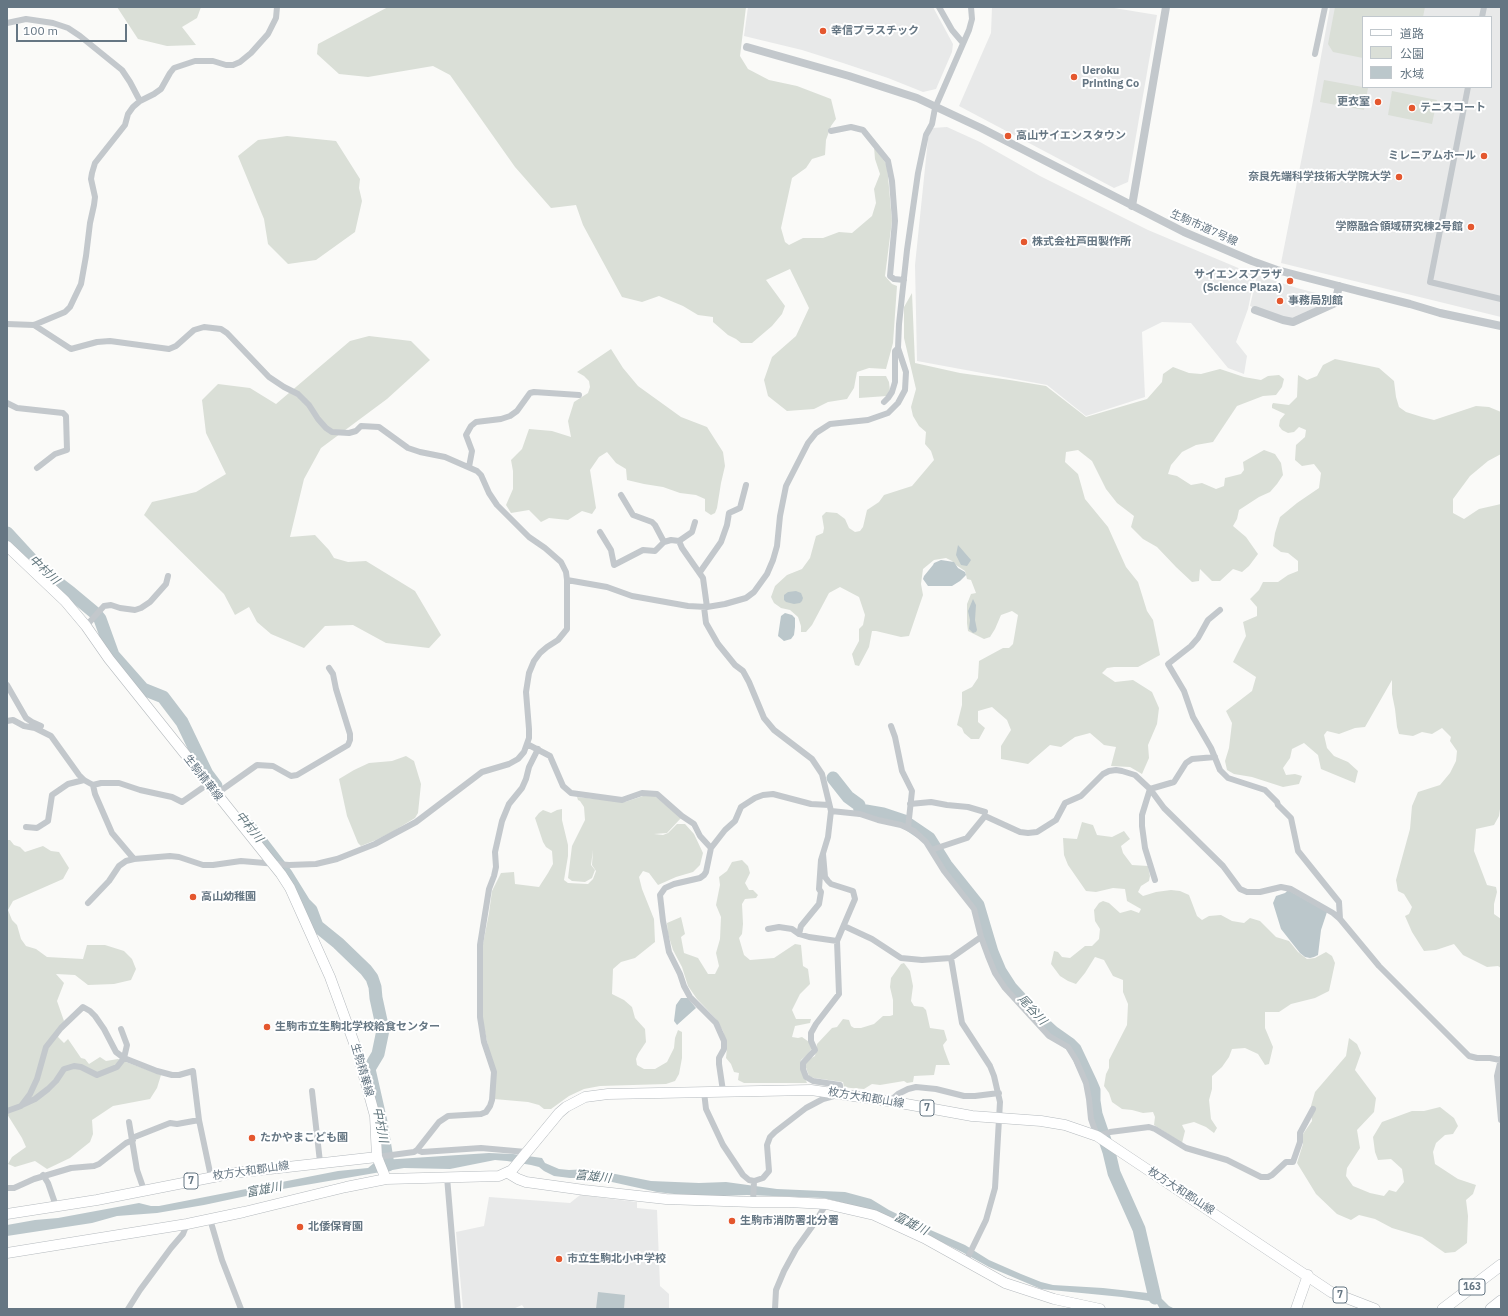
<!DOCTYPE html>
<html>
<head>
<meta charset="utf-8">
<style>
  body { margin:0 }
  #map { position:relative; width:1508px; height:1316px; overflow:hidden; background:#fafaf8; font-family:"IBM Plex Sans","Noto Sans JP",sans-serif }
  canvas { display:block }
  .frame { position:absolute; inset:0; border:8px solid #657683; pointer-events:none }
  .legend { position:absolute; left:1362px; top:16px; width:130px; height:72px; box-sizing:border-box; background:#fff; border:1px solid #c1c8cd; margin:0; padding:5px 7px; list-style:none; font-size:12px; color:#657683 }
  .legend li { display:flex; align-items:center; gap:8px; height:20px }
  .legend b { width:20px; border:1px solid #c1c8cd }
  .scale { position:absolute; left:16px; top:24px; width:111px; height:18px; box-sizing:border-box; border:2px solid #657683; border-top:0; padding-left:5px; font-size:12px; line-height:14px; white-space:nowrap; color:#657683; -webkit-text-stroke:3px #fff; paint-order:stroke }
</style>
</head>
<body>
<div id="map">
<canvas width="1508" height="1316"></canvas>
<div class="frame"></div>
<ul class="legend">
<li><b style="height:5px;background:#fff"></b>道路</li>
<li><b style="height:11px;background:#dadfd7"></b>公園</li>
<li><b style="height:11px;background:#bbc7cb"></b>水域</li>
</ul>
<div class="scale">100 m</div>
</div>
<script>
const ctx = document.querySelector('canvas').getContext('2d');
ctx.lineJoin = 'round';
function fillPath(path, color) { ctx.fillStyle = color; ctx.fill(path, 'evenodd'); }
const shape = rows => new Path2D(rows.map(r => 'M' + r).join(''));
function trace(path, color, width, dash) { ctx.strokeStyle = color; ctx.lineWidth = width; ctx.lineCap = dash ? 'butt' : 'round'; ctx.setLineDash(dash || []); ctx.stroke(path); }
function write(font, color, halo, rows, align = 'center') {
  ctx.font = font + ' "IBM Plex Sans","Noto Sans JP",sans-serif'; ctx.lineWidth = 4; ctx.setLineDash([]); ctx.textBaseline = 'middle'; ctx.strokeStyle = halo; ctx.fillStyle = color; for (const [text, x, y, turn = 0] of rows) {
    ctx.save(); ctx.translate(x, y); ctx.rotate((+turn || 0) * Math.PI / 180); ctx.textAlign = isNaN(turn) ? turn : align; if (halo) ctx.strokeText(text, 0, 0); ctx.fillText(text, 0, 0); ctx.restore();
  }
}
const built = shape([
  [748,7,933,7,953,44,952,52,936,89,923,92,888,78,843,63,802,50,744,36],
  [992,7,1108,7,1157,15,1128,182,1114,188,959,106,991,33],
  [1330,7,1501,7,1501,317,1281,263,1312,106],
  [1363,17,1491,17,1491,87,1363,87],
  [947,127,980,142,1040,176,1148,230,1255,275,1248,309,1236,342,1247,356,1244,374,1228,368,1191,323,1162,322,1142,332,1145,397,1086,416,1047,385,917,361,915,265,928,139,932,128],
  [1257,275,1297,288,1331,297,1331,300,1292,319,1279,317,1250,306],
  [580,1195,637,1202,637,1208,657,1210,660,1286,669,1294,669,1309,525,1309,522,1305,513,1309,463,1309,456,1232,484,1226,489,1197,570,1203]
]);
const green = shape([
  [117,7,201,7,197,18,182,27,196,45,167,46,138,39],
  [388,7,746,7,740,56,748,69,769,80,797,86,831,99,836,119,831,126,826,140,825,155,812,159,806,168,792,178,781,228,785,242,789,245,803,238,823,238,839,232,852,233,872,216,876,203,874,189,880,174,875,159,874,147,887,165,892,221,885,276,892,284,897,286,893,343,886,369,869,368,857,372,854,388,847,399,828,402,814,409,787,411,768,396,764,380,772,357,796,336,809,308,790,269,766,280,785,306,782,314,772,326,752,343,741,343,736,339,728,335,713,322,713,317,698,315,683,306,659,296,642,302,622,297,583,225,576,205,551,208,515,167,450,75,433,66,368,77,339,74,317,54,318,44],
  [1335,7,1425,7,1423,17,1363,17,1363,58,1333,52,1328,44],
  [1324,80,1368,88,1364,110,1320,102],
  [1392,91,1437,100,1432,124,1388,115],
  [287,136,336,141,360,179,359,188,362,201,355,232,316,260,288,264,268,244,264,219,238,156,258,140],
  [912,293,915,363,960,373,1010,380,1046,386,1086,417,1147,399,1162,382,1163,374,1173,367,1189,373,1201,374,1220,369,1244,377,1261,380,1268,376,1279,375,1284,379,1282,387,1276,395,1263,396,1237,406,1213,442,1196,445,1182,452,1171,465,1168,474,1177,476,1191,485,1202,483,1216,489,1224,486,1225,478,1241,474,1244,470,1243,462,1264,450,1275,454,1281,463,1283,475,1277,484,1270,492,1259,497,1239,510,1237,519,1233,526,1246,537,1258,554,1249,566,1242,572,1233,569,1220,581,1212,581,1200,569,1199,581,1192,582,1176,567,1157,547,1143,539,1131,527,1134,516,1117,503,1106,489,1092,461,1078,450,1066,452,1065,462,1078,474,1085,499,1108,527,1126,567,1138,582,1147,611,1153,620,1160,655,1138,667,1114,667,1107,668,1102,673,1115,682,1133,680,1152,692,1159,708,1157,724,1148,745,1149,758,1142,774,1130,767,1111,766,1116,747,1104,745,1090,733,1075,737,1061,747,1050,745,1028,764,1001,759,1001,746,1011,730,1007,720,992,707,978,711,978,722,985,728,979,739,971,739,964,733,962,728,957,725,962,705,962,692,972,687,978,678,979,661,1003,648,1009,648,1013,644,1018,615,1012,611,1001,615,995,629,990,637,984,639,968,631,967,623,967,604,971,594,976,593,971,580,967,579,965,571,956,565,952,561,946,558,934,560,923,569,921,584,923,595,909,636,901,637,876,631,872,631,869,647,859,666,855,665,852,654,859,641,859,629,863,625,865,615,859,597,840,587,829,593,812,625,806,632,801,632,801,626,798,617,790,610,781,608,774,603,771,597,775,586,787,575,802,569,810,558,816,536,823,533,824,528,822,516,826,512,837,513,845,519,849,528,855,532,860,531,863,527,867,510,879,502,884,495,912,486,934,460,931,451,925,444,926,432,919,426,913,416,911,407,916,389,904,338,904,307],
  [369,336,411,341,430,360,387,399,321,448,304,479,290,537,315,535,329,550,334,558,348,562,366,561,415,591,441,635,429,648,386,643,353,625,325,626,304,648,271,634,257,622,249,607,235,615,224,594,144,515,152,502,196,492,226,474,206,433,202,400,218,384,250,388,276,404,350,341],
  [611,349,623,368,638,386,681,417,707,427,723,452,725,466,721,483,717,508,715,513,711,515,705,511,705,499,696,495,680,493,663,487,644,484,627,480,626,469,616,463,607,452,599,457,590,470,596,508,592,514,582,511,568,520,549,518,541,522,529,510,511,513,506,505,513,489,513,471,511,460,522,449,529,429,552,431,571,437,568,421,574,402,588,393,590,387,589,381,584,376,577,372],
  [1335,359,1379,368,1394,381,1396,397,1399,407,1406,412,1422,417,1434,420,1476,406,1489,407,1501,412,1501,454,1488,461,1470,476,1453,499,1453,513,1464,519,1479,509,1501,504,1501,802,1499,816,1494,825,1476,829,1474,851,1487,885,1496,887,1497,892,1494,904,1494,914,1501,919,1501,968,1498,966,1487,967,1463,955,1454,944,1436,950,1424,951,1412,932,1405,916,1409,914,1412,907,1404,894,1398,891,1396,880,1410,829,1412,806,1418,792,1440,785,1450,773,1456,761,1457,751,1450,741,1451,737,1442,728,1432,734,1422,732,1413,736,1399,734,1397,727,1395,709,1392,694,1392,680,1365,727,1355,728,1339,734,1327,731,1324,735,1327,748,1334,756,1348,762,1358,771,1355,783,1321,769,1318,755,1304,743,1292,749,1290,758,1283,768,1286,775,1295,774,1302,776,1299,784,1283,787,1252,777,1234,774,1227,770,1225,761,1229,748,1232,723,1226,711,1252,691,1256,677,1233,662,1246,636,1243,622,1257,616,1257,607,1250,599,1259,590,1263,582,1278,582,1288,575,1298,571,1298,561,1288,553,1281,552,1273,546,1275,533,1280,517,1297,503,1319,488,1321,473,1314,464,1302,466,1295,460,1296,445,1305,437,1306,430,1299,427,1294,432,1288,433,1282,430,1279,426,1280,420,1285,414,1272,408,1272,405,1273,403,1289,405,1297,397,1298,375,1307,380,1317,376,1323,365],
  [859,376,886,376,889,382,890,391,887,396,859,398],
  [406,756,414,761,421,784,418,813,415,818,392,832,376,840,361,846,358,843,347,816,339,779,354,770,369,763,392,761],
  [646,795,655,796,681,818,667,833,654,834,663,835,668,833,677,824,685,824,694,834,703,853,700,865,693,872,676,877,658,885,649,873,643,871,639,877,642,889,654,919,655,942,635,958,621,962,613,969,612,994,624,1000,632,1007,635,1018,645,1029,646,1042,638,1054,636,1059,637,1065,644,1069,655,1069,667,1062,674,1048,675,1038,678,1030,682,1032,682,1058,679,1074,675,1081,666,1084,600,1086,584,1089,569,1096,551,1109,544,1109,539,1105,528,1102,494,1099,495,1079,481,1013,482,949,489,913,492,891,501,873,514,872,515,884,539,887,548,873,553,864,552,851,546,847,543,842,535,818,539,813,543,810,551,813,557,810,562,809,562,820,568,845,568,856,564,880,568,883,588,884,593,879,596,871,592,865,593,850,591,865,595,870,592,878,585,882,572,881,568,878,572,846,585,820,584,807,580,801,578,800,577,797,625,802],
  [1082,822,1093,825,1097,835,1112,837,1124,831,1130,839,1121,846,1123,853,1132,865,1148,866,1150,876,1149,881,1141,886,1138,892,1143,896,1156,892,1171,890,1180,891,1189,895,1197,916,1202,920,1209,916,1221,915,1232,921,1244,923,1250,918,1260,921,1276,937,1289,941,1298,952,1307,959,1315,958,1326,952,1332,956,1335,963,1329,991,1315,998,1291,1004,1279,1012,1265,1012,1265,1028,1273,1047,1269,1064,1265,1065,1258,1054,1245,1048,1232,1049,1229,1057,1222,1067,1212,1076,1212,1089,1209,1100,1211,1119,1217,1128,1214,1133,1206,1127,1194,1122,1182,1125,1185,1131,1182,1143,1154,1125,1155,1117,1153,1112,1143,1113,1132,1110,1122,1109,1112,1102,1109,1093,1104,1086,1106,1074,1109,1068,1109,1060,1127,1025,1128,1004,1123,992,1123,980,1113,976,1104,960,1095,957,1085,973,1076,984,1068,981,1060,976,1051,964,1054,951,1058,952,1062,957,1070,958,1085,946,1092,946,1099,939,1100,929,1095,921,1094,910,1099,903,1103,901,1109,903,1120,913,1131,910,1139,913,1141,909,1127,901,1125,889,1113,888,1096,892,1086,891,1068,865,1064,855,1063,838,1077,839],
  [7,840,10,840,14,845,20,847,25,852,43,846,51,851,59,852,69,868,63,879,13,901,8,910,12,920,17,925,21,939,26,946,36,949,47,957,83,959,87,945,105,945,124,951,132,959,136,969,131,980,114,984,88,985,75,975,56,974,64,983,57,1001,64,1021,58,1037,64,1043,68,1039,81,1058,85,1059,89,1064,100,1057,106,1061,118,1059,161,1075,157,1088,150,1099,113,1106,92,1120,93,1134,90,1142,70,1158,47,1169,35,1161,15,1167,8,1164,12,1157,26,1147,22,1138,7,1114],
  [742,860,748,866,750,873,745,883,749,890,753,890,758,895,756,898,745,899,742,904,743,924,742,934,739,938,744,955,750,960,774,958,795,944,801,945,803,966,808,969,810,984,800,994,792,1010,796,1019,811,1019,810,1023,795,1026,792,1037,798,1038,802,1037,809,1042,812,1048,808,1054,801,1060,800,1065,807,1083,744,1083,738,1080,739,1073,734,1072,731,1064,726,1058,727,1047,723,1031,716,1019,697,999,688,986,682,967,673,950,668,934,667,923,681,917,685,934,681,937,684,953,698,958,708,974,715,974,719,966,716,953,720,939,721,917,716,905,720,885,719,877,727,871,732,862],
  [904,963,910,971,913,986,911,1001,914,1006,923,1007,926,1010,930,1028,944,1030,947,1040,943,1045,944,1049,950,1065,936,1065,934,1075,914,1076,913,1082,907,1083,904,1081,880,1085,872,1084,864,1089,851,1088,844,1087,843,1082,814,1078,809,1076,805,1065,808,1060,815,1056,817,1044,832,1028,837,1027,843,1019,849,1020,851,1026,854,1028,861,1028,874,1024,883,1016,890,1016,893,1015,893,1000,890,987,891,978,901,964],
  [1349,1038,1357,1044,1361,1053,1355,1070,1376,1098,1374,1112,1357,1130,1360,1148,1347,1168,1346,1176,1353,1186,1370,1193,1384,1196,1389,1190,1396,1192,1404,1182,1402,1169,1391,1159,1378,1160,1375,1152,1373,1137,1382,1122,1412,1111,1424,1111,1440,1107,1454,1118,1458,1126,1453,1134,1445,1135,1436,1143,1433,1152,1435,1164,1458,1179,1476,1185,1473,1194,1466,1200,1468,1216,1467,1243,1455,1252,1445,1253,1422,1237,1392,1228,1375,1219,1359,1215,1351,1220,1337,1214,1316,1194,1297,1163,1303,1144,1303,1134,1312,1121,1311,1106,1315,1092,1346,1056]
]);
const water = shape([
  [958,545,971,560,967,566,961,565,956,555],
  [941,560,954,562,958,568,965,572,966,575,960,581,952,586,928,586,923,579,924,576,933,565,934,563],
  [796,591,801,593,803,598,802,601,800,603,794,604,786,602,784,600,784,595,788,592],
  [973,599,976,605,975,620,977,630,976,632,973,633,969,629,970,620,968,611],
  [785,613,792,615,795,618,795,627,794,635,791,639,784,641,778,636,781,616],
  [1288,890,1327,912,1321,930,1318,955,1314,957,1310,958,1305,957,1300,953,1281,929,1273,903,1276,896,1285,893],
  [681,998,688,998,696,1008,677,1025,674,1021,676,1005],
  [489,1153,513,1154,542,1158,545,1163,559,1169,569,1170,590,1169,651,1181,699,1183,726,1182,777,1189,845,1192,871,1199,889,1210,926,1228,965,1245,989,1260,1021,1274,1041,1282,1053,1285,1103,1288,1157,1294,1169,1306,1175,1309,1160,1309,1156,1302,1122,1297,1041,1289,989,1267,962,1252,892,1218,875,1211,824,1198,747,1195,700,1197,657,1192,612,1182,588,1178,570,1178,554,1176,544,1171,539,1167,531,1165,507,1161,495,1160,450,1169,404,1168,265,1192,204,1205,157,1213,117,1216,92,1223,7,1236,7,1225,35,1220,58,1218,139,1203,151,1206,159,1206,338,1171,368,1168,374,1163,382,1160],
  [598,1292,625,1295,624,1309,596,1309]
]);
const river = shape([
  [7,533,41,570,71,593,95,613,100,619,113,655,143,689,163,697,182,722,207,774,216,786],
  [833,778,848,797,859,805,860,810,883,814,904,821,929,838,946,865,978,905,992,952,1000,971,1011,988,1042,1022,1053,1032,1070,1044,1075,1049,1091,1083,1094,1090,1094,1101,1096,1114,1109,1152,1114,1173,1139,1229,1155,1298],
  [249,826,286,874,304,903,311,910,317,926,338,943,366,970,372,978,375,987,376,998,383,1030,378,1054,369,1069,381,1122,388,1165]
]);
const minor = shape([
  [939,7,952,30,963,43],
  [1482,17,1484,7],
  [7,23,26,19,53,23,68,28,80,36,122,70,130,82,140,101],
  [1315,54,1325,7],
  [1468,87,1430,282,1501,299],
  [831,131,851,127,863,130,888,161,892,181,895,221,890,276,894,279,904,280],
  [7,324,34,325,65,312,70,307,81,284,86,256,90,223,94,205,95,197,91,179,92,173,95,163,125,125,128,114,133,107,140,101,154,94,161,89,170,73,174,68,195,61,213,61,226,65,233,65,240,62,251,53,268,34,276,18,277,7],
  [34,325,71,349,97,342,110,341,169,349,176,346,194,330,204,327,221,329,227,333,269,377,284,387,298,394,309,405,318,419,326,428,332,432,349,433,356,431,361,426,379,427,408,448,420,452,445,457,477,471,481,475,489,493,497,505,529,537,545,548,561,562,566,572,567,580],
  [884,402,888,398,892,392,895,382,895,351,898,348],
  [7,403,17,408,63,413,66,416,67,450,55,454,37,468],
  [469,467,472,451,466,435,471,426,476,422,501,419,510,416,517,411,530,393,534,392,579,395],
  [621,495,633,515,652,522,655,525,664,542],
  [600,532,611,550,614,565,643,550,655,551,664,542,671,540,679,541,682,548,703,578,707,607],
  [679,541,692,532,695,522],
  [700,572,721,542,727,525,729,513,740,508,746,485],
  [704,607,706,623,718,644,735,665,743,671,749,682,764,718,774,730,812,759,822,774,831,811,828,837,821,860,819,889,821,892,819,904,801,926,799,934],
  [1220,610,1208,620,1198,638,1191,646,1168,664,1184,691,1193,717,1211,748,1220,770,1228,778,1265,790,1277,802,1278,805,1291,818,1298,851,1339,902,1340,919],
  [86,626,104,606,111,605,120,608,135,610,141,608,150,602,166,584,168,576],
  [7,685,26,718,32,722,41,726],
  [7,721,13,720,24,726,35,728,51,736,79,775,84,780,93,785,95,794,112,833,134,859,170,856,179,857,203,865,213,865,241,861,289,865,316,864,337,859,375,844,416,822,482,772,509,764,518,759,524,752,529,738,529,729,526,692,529,673,534,661,540,653,547,647,558,640,567,629,567,580,607,587,632,596,688,606,707,607,725,604,746,598,754,592,767,574,773,560,777,546,780,516,786,486,808,443,816,433,830,424,868,420,888,413,898,403,905,390,906,372,898,348,899,324,907,250,918,173,926,135,932,124,935,108,969,30,972,19,971,7],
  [891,726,895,737,902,771,912,791,908,828],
  [527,744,550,756,563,786,571,793,622,800,642,793,657,794,682,816,694,824,700,836,711,848],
  [93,785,101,783,119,783,140,790,172,797,182,802,208,784],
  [216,794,257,765,273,766,291,776,297,775,348,745,350,740,350,734,336,689,333,674,329,668],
  [910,804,931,802,947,805,968,807,985,812],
  [831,811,860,814,878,820,901,825,914,831,926,842,944,871,974,909,981,937],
  [26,827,37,828,48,821,52,795,68,784,84,780],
  [931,850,967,838,985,816,1020,832,1028,833,1037,832,1056,820,1065,803,1081,796,1103,774,1109,771,1116,770,1122,771,1135,775,1150,789,1164,808,1223,866,1240,889,1247,892,1260,892,1281,887,1291,889,1333,913,1340,919,1379,966,1469,1056,1477,1058,1490,1058,1500,1060],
  [1155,880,1145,848,1142,826,1142,815,1150,789,1174,782,1186,763,1192,759,1215,757],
  [88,903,109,881,119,866,126,861,134,859],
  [844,926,872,939,901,958,922,960,951,958],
  [768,929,779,927,792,929,799,934,809,937,837,941],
  [1501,1059,1497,1076,1501,1120],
  [312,1091,320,1162],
  [723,1091,719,1064,719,1058,724,1049,724,1041,716,1023,690,997,684,986,680,974,669,952,663,921,660,895,665,888,674,884,700,878,704,875,706,872,711,848,725,830,735,821,741,807,755,798,763,795,773,794,811,804,829,805],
  [704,1092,706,1109,723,1145,743,1175,749,1180,754,1181,763,1178,769,1171,767,1145,770,1137,775,1132,806,1108,823,1099,841,1094,840,1085,813,1081,806,1077,803,1069,803,1063,815,1050,811,1041,811,1033,816,1024,839,994,837,941,855,899,853,891,831,884,828,881,825,877,823,854],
  [890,1101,898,1094,908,1089,916,1087,936,1089,964,1096,975,1096,999,1093],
  [22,1105,35,1099,48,1089,56,1081,64,1069,74,1066,81,1067,97,1075,117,1067,124,1058,127,1045,121,1029],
  [7,1111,21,1106,30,1094,37,1079,46,1047,61,1028,83,1007,90,1011,95,1016,104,1029,116,1052,124,1058,157,1071,172,1075,179,1075,193,1071,199,1120,211,1177],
  [129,1122,137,1170,144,1190],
  [132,1138,170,1123,177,1124,199,1120],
  [417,1150,422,1152,481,1148,526,1152],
  [377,1157,414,1152,417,1150,439,1122,448,1116,481,1114,486,1112,490,1106,492,1100,494,1072,484,1042,480,1017,480,945,489,889,494,876,496,867,495,852,502,821,509,804,522,788,526,779,529,767,538,749],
  [43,1175,48,1183,56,1206],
  [447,1177,458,1309],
  [7,1188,14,1188,34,1179,71,1168,94,1166,99,1164,126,1143,133,1140],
  [753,1202,754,1181],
  [210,1219,222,1260,241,1309],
  [966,1261,986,1220,995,1188,1000,1102,994,1076,990,1066,962,1023,951,958,981,937,988,956,995,973,1005,988,1049,1036,1068,1047,1076,1060,1086,1083,1089,1099,1091,1119,1097,1136,1110,1132,1149,1127,1155,1129,1186,1148,1227,1160,1261,1177,1268,1177,1272,1175,1286,1162,1293,1162,1300,1142,1300,1133,1313,1109],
  [128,1309,140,1290,171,1248,183,1234,187,1224],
  [775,1309,776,1290,784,1271,796,1249,816,1221,826,1204]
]);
const tertiary = shape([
  [747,47,849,76,917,98,981,128,1184,232,1252,261,1277,270,1358,291,1410,304,1440,313,1501,326],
  [1132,206,1166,7],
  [1255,310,1283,320,1293,322,1335,303,1339,286]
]);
const primary = shape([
  [7,546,65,601,86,626,109,659,281,874,290,888,330,977,357,1051,375,1116,377,1157,386,1179],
  [508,1173,518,1179,526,1182,584,1190,666,1199,753,1202,789,1202,826,1204,874,1215,924,1238,1005,1283,1054,1299,1100,1309],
  [7,1214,97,1200,234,1173,377,1157],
  [7,1253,187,1224,244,1212,346,1187,386,1179,499,1176,512,1170,559,1113,566,1107,585,1097,608,1094,811,1090,895,1102,972,1116,1041,1121,1065,1125,1097,1136,1331,1292,1375,1309],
  [1296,1309,1308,1275]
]);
const trunk = shape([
  [1443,1309,1501,1265],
  [1491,1309,1501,1301]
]);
const markers = [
  [823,31,4,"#e4572e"],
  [1074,77,4,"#e4572e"],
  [1378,102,4,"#e4572e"],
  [1412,108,4,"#e4572e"],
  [1008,136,4,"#e4572e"],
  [1484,156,4,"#e4572e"],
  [1399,177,4,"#e4572e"],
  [1471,227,4,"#e4572e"],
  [1024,242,4,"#e4572e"],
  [1290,281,4,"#e4572e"],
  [1280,301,4,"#e4572e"],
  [193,897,4,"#e4572e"],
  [267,1027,4,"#e4572e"],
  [252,1138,4,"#e4572e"],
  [732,1221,4,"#e4572e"],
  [300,1227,4,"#e4572e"],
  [559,1259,4,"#e4572e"]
];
const shields = [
  [927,1108,14],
  [191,1181,14],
  [1472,1287,26],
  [1340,1295,14]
];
const shieldNames = [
  ["7",927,1108],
  ["7",191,1181],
  ["163",1472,1287],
  ["7",1340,1295]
];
const poiNames = [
  ["幸信プラスチック",831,31],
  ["Ueroku",1082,71],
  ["Printing Co",1082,84],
  ["更衣室",1370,102,"right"],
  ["テニスコート",1420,108],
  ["高山サイエンスタウン",1016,136],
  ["ミレニアムホール",1476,156,"right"],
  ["奈良先端科学技術大学院大学",1391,177,"right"],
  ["学際融合領域研究棟2号館",1463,227,"right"],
  ["株式会社芦田製作所",1032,242],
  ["サイエンスプラザ",1282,275,"right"],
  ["(Science Plaza)",1282,288,"right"],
  ["事務局別館",1288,301],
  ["高山幼稚園",201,897],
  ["生駒市立生駒北学校給食センター",275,1027],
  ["たかやまこども園",260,1138],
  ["生駒市消防署北分署",740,1221],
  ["北倭保育園",308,1227],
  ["市立生駒北小中学校",567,1259]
];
const streetNames = [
  ["生駒市道7号線",1204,228,24],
  ["生駒精華線",203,778,52],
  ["生駒精華線",362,1070,74],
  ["枚方大和郡山線",866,1098,9],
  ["枚方大和郡山線",251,1171,-8],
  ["枚方大和郡山線",1181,1191,33]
];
const waterNames = [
  ["中村川",44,570,43],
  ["中村川",249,827,51],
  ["尾谷川",1032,1010,47],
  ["中村川",380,1125,79],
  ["富雄川",593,1177,6],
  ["富雄川",264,1190,-11],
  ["富雄川",911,1224,26]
];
fillPath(built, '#e8e9e9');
fillPath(green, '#dadfd7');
fillPath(water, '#bbc7cb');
trace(river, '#bbc7cb', 13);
trace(primary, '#b5babe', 11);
trace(trunk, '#b4b9bd', 12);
trace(minor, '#c3c8cc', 6);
trace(tertiary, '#c3c8cc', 8);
trace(primary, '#fff', 10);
trace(trunk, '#fff', 11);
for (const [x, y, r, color] of markers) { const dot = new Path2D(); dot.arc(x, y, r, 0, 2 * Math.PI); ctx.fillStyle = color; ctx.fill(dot); trace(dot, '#fff', 1.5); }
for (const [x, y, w] of shields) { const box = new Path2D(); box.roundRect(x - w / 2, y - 8, w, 16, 3); ctx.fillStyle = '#fff'; ctx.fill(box); trace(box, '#657683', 1); }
write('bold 10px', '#657683', null, shieldNames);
write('bold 11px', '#657683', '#fff', poiNames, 'left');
write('11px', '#657683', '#fff', streetNames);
write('italic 12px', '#60757c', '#fff', waterNames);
</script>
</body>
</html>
